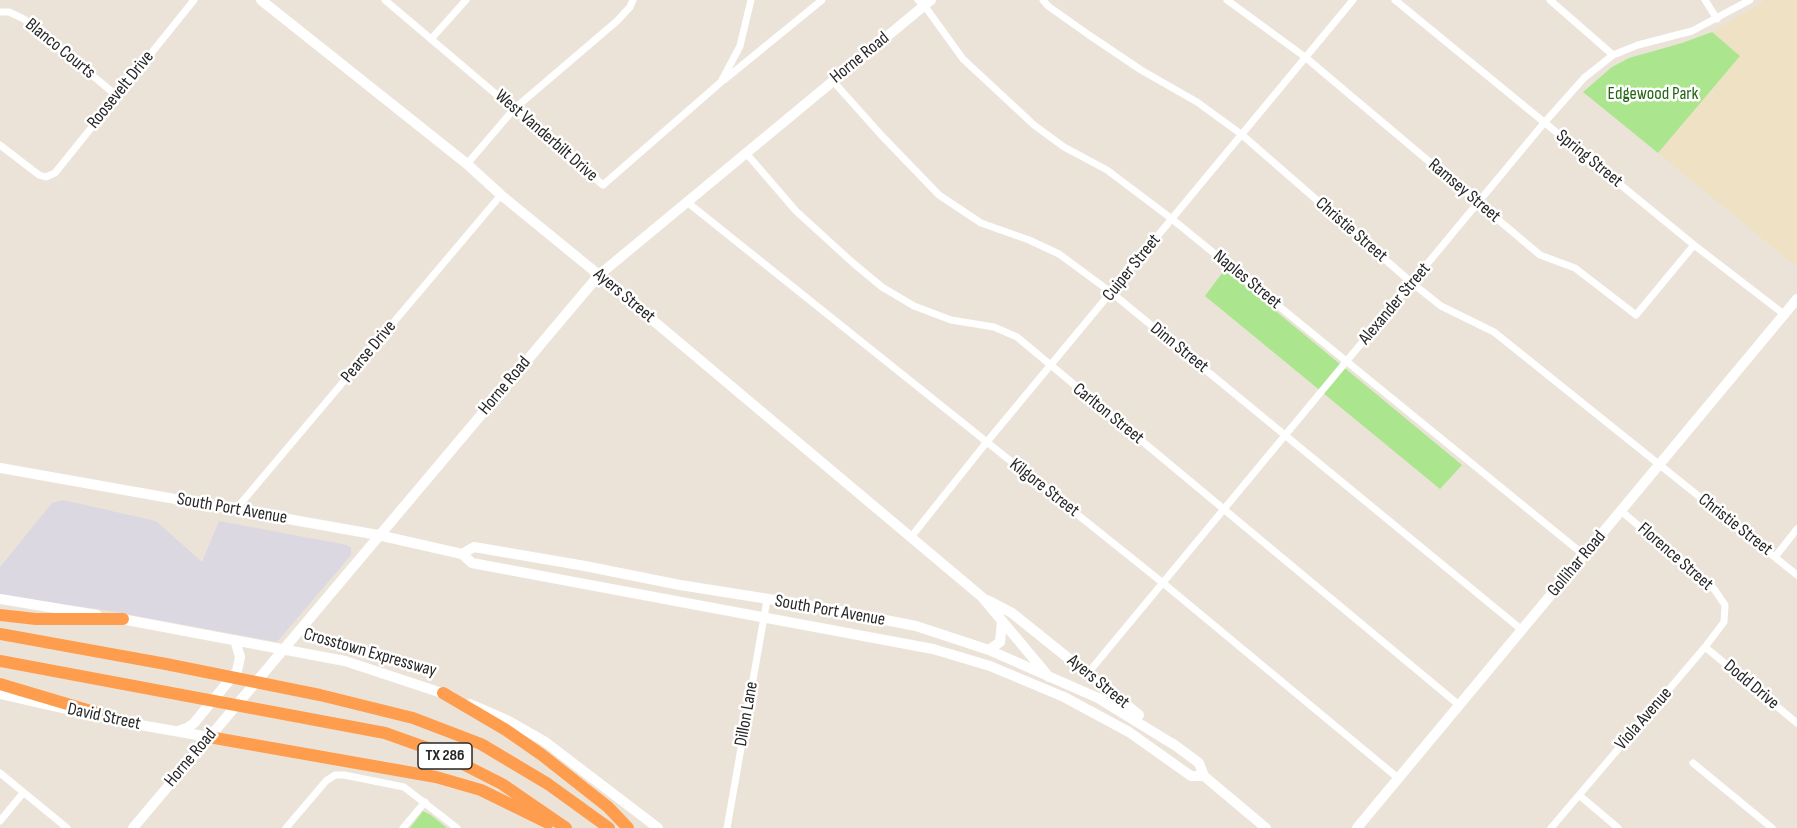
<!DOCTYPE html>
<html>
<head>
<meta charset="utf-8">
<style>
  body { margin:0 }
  canvas { display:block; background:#ebe3d7 }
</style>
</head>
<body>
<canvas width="1797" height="828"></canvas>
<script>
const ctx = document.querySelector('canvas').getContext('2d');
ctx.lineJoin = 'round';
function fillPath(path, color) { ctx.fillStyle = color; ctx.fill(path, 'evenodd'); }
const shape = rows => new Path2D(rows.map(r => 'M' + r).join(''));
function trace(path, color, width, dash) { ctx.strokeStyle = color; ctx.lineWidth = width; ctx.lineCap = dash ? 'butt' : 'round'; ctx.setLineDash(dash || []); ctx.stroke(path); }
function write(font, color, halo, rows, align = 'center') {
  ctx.font = font + ' "Sofia Sans Condensed",sans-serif'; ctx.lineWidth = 5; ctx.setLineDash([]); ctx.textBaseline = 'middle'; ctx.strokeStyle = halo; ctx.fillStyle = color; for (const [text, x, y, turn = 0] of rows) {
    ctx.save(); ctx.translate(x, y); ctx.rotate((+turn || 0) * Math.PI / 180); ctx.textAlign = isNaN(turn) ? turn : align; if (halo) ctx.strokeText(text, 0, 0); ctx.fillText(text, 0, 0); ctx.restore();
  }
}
const industrial = shape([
  [63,500,156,521,202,562,219,521,347,545,351,548,351,555,277,642,99,609,35,601,0,594,0,567,52,503]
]);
const education = shape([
  [1765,0,1797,0,1797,267,1658,153,1740,56,1712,32,1749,11]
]);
const green = shape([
  [1712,32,1740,56,1658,153,1583,92,1612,67,1629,58,1682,43],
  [1225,269,1462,465,1440,489,1205,296],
  [423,811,431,815,447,828,410,828]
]);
const street = shape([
  [385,0,603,185,721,82,740,46,751,0],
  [918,0,924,5,963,59,1034,125,1064,147,1107,170,1172,219,1584,555],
  [1043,0,1048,6,1089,35,1141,70,1197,102,1241,134,1412,283,1441,306,1494,332,1797,575],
  [1227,0,1305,57,1540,255,1575,268,1636,315,1694,245],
  [1395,0,1694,245,1785,315],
  [1550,0,1613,55],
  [1705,0,1717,19],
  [0,12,9,12,24,19,116,95],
  [432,38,466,0],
  [724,80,822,0],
  [832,80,882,136,939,195,981,223,1029,240,1059,254,1112,293,1522,630],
  [0,145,39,175,46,177,55,173,194,0],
  [746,153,796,211,853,263,882,287,914,306,951,320,994,327,1017,337,1459,705],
  [467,164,514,109,617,21,630,7,633,0],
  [687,202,1163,583,1398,778],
  [236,509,501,195],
  [911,537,986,443,1353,0],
  [1775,557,1797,529],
  [1705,647,1797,723],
  [1088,673,1544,123,1584,78,1613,55,1638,45,1692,31,1750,0],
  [1693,763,1772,828],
  [0,773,67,828],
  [1579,795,1618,828],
  [0,821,23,793],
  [286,828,326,781,335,775,344,775,404,787,457,828],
  [403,828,425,802],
  [727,828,767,600],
  [1551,828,1705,647,1724,622,1725,605,1714,589,1621,511]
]);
const secondary = shape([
  [261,0,467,164,501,195,599,275,982,597,1049,677],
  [0,468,378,535,462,554,472,563,933,649,990,666,1064,697,1129,732,1191,776,1204,776],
  [462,554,474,547,585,566,680,585,819,607,916,626,989,650,1098,698,1176,746],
  [0,599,97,615],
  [987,600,1012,613,1139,715],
  [116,618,345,661,451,696],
  [989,650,1000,642,1002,621],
  [0,694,67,709],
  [470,704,507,720,544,741,658,828],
  [123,722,209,737],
  [178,731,187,728,194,723,237,671,240,657,235,640],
  [1172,743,1199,763,1204,776,1266,828],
  [133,828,599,275,931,0],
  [1357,828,1797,299]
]);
const highway = shape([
  [0,615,36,619,123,619],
  [0,634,166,664,320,695,413,718,481,744,548,784,609,828],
  [0,661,385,733,441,753,502,784,566,828],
  [0,684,131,723],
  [443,693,506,730,542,755,608,807,628,828],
  [209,737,436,777,481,790,548,823]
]);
const shields = [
  [445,756,54]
];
const shieldNames = [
  ["TX 286",445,756]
];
const streetNames = [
  ["Blanco Courts",60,49,39],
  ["Horne Road",860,58,-39],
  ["Roosevelt Drive",121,90,-51],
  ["West Vanderbilt Drive",546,136,41],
  ["Spring Street",1589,159,39],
  ["Ramsey Street",1464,191,40],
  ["Christie Street",1351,230,41],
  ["Cuiper Street",1132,268,-51],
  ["Naples Street",1247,280,39],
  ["Ayers Street",624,296,40],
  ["Alexander Street",1395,304,-50],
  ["Dinn Street",1179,348,39],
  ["Pearse Drive",369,352,-50],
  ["Horne Road",505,386,-50],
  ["Carlton Street",1108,414,39],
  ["Kilgore Street",1044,488,38],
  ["South Port Avenue",232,509,10],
  ["Christie Street",1735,525,38],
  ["Florence Street",1675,557,41],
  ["Gollihar Road",1577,564,-50],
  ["South Port Avenue",830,611,10],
  ["Crosstown Expressway",370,653,16],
  ["Ayers Street",1098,682,39],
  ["Dodd Drive",1751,685,40],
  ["Dillon Lane",747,714,-80],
  ["David Street",104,717,12],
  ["Viola Avenue",1644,719,-49],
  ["Horne Road",191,758,-50]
];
const parkNames = [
  ["Edgewood Park",1653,94]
];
fillPath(industrial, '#dbd8e2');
fillPath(education, '#efe1c4');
fillPath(green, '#abe68e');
trace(street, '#fff', 7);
trace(secondary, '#fff', 10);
trace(highway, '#ff9d4e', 12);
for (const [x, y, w] of shields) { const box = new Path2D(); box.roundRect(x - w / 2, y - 13, w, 26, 4.5); ctx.fillStyle = '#fff'; ctx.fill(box); trace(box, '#272727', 1.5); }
write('bold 16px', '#272727', null, shieldNames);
write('18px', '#272727', '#fff', streetNames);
write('18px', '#246614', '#fff', parkNames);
</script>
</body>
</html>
